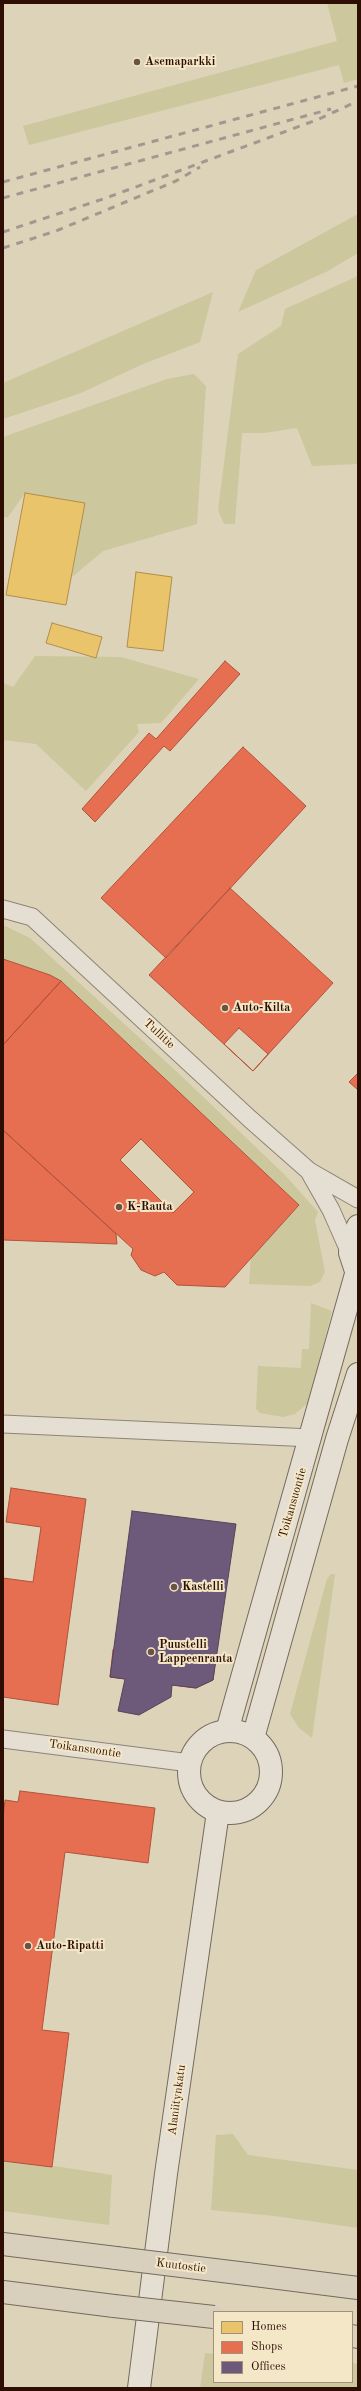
<!DOCTYPE html>
<html>
<head>
<meta charset="utf-8">
<style>
  body { margin:0 }
  #map { position:relative; width:361px; height:2391px; overflow:hidden; background:#ddd3b9; font-family:"Old Standard TT",serif }
  canvas { display:block }
  .frame { position:absolute; inset:0; border:4px solid #2e0e03; pointer-events:none }
  .legend { position:absolute; left:213px; top:2311px; width:140px; height:72px; box-sizing:border-box; background:#f3e7c8; border:1px solid #a49079; margin:0; padding:5px 7px; list-style:none; font-size:12px; color:#2e0e03 }
  .legend li { display:flex; align-items:center; gap:8px; height:20px }
  .legend b { width:20px; border:1px solid #a49079 }
</style>
</head>
<body>
<div id="map">
<canvas width="361" height="2391"></canvas>
<div class="frame"></div>
<ul class="legend">
<li><b style="height:11px;background:#e9c46a"></b>Homes</li>
<li><b style="height:11px;background:#e76f51"></b>Shops</li>
<li><b style="height:11px;background:#6d597a"></b>Offices</li>
</ul>
</div>
<script>
const ctx = document.querySelector('canvas').getContext('2d');
ctx.lineJoin = 'round';
function fillPath(path, color) { ctx.fillStyle = color; ctx.fill(path, 'evenodd'); }
const shape = rows => new Path2D(rows.map(r => 'M' + r).join(''));
function trace(path, color, width, dash) { ctx.strokeStyle = color; ctx.lineWidth = width; ctx.lineCap = dash ? 'butt' : 'round'; ctx.setLineDash(dash || []); ctx.stroke(path); }
function write(font, color, halo, rows, align = 'center') {
  ctx.font = font + ' "Old Standard TT",serif'; ctx.lineWidth = 4; ctx.setLineDash([]); ctx.textBaseline = 'middle'; ctx.strokeStyle = halo; ctx.fillStyle = color; for (const [text, x, y, turn = 0] of rows) {
    ctx.save(); ctx.translate(x, y); ctx.rotate((+turn || 0) * Math.PI / 180); ctx.textAlign = isNaN(turn) ? turn : align; if (halo) ctx.strokeText(text, 0, 0); ctx.fillText(text, 0, 0); ctx.restore();
  }
}
const green = shape([
  [327,3,358,3,358,79,344,83,339,65,29,145,23,126,337,41],
  [358,214,358,253,328,271,238,312,256,270],
  [358,276,358,464,312,466,297,428,264,433,242,433,235,524,224,524,218,510,238,354,281,326,285,309],
  [213,292,200,342,143,364,81,393,3,419,3,383],
  [194,374,206,386,197,524,103,551,72,577,84,503,25,493,8,517,3,518,3,437,167,379],
  [35,656,121,657,199,679,161,723,137,724,139,732,86,791,36,744,3,740,3,683,13,687],
  [3,925,30,938,177,1072,284,1174,318,1212,315,1220,325,1272,320,1282,310,1286,249,1284,251,1258,299,1205,61,981,50,975,3,959],
  [311,1303,332,1311,308,1403,295,1414,283,1417,260,1413,256,1409,258,1366,301,1368,302,1349,309,1349],
  [331,1574,335,1574,312,1738,299,1728,290,1714,327,1579],
  [233,2134,248,2155,358,2170,358,2228,275,2216,211,2210,216,2135],
  [3,2158,112,2175,109,2225,3,2211],
  [205,2353,214,2354,214,2382,352,2382,352,2363,358,2364,358,2388,200,2388]
]);
const homes = shape([
  [25,493,85,503,66,605,6,595,25,493],
  [136,572,172,577,163,651,127,647,136,572],
  [52,623,102,637,96,658,46,643,52,623]
]);
const shops = shape([
  [225,661,240,674,170,751,164,746,95,822,82,809,149,733,156,739,225,661],
  [243,747,306,806,166,958,101,898,243,747],
  [230,888,333,983,253,1071,149,975,230,888],
  [3,959,50,975,61,981,3,1045,3,959],
  [61,981,299,1205,225,1287,177,1285,164,1272,155,1276,141,1270,131,1255,133,1249,3,1130,3,1045,61,981],
  [239,1028,268,1054,253,1071,224,1044,239,1028],
  [358,1073,358,1090,349,1082,358,1073],
  [3,1130,116,1234,117,1244,3,1240,3,1130],
  [141,1139,194,1192,173,1213,120,1160,141,1139],
  [11,1488,86,1499,58,1705,3,1697,3,1578,33,1582,41,1527,6,1522,11,1488],
  [113,1650,215,1664,213,1680,196,1688,110,1677,113,1650],
  [20,1791,155,1808,148,1863,65,1852,42,2030,69,2033,52,2167,3,2161,3,1818,5,1800,18,1802,20,1791]
]);
const offices = shape([
  [132,1511,236,1524,213,1680,196,1688,172,1685,171,1697,139,1715,118,1711,125,1679,110,1677,132,1511]
]);
const street = shape([
  [3,909,32,917,250,1119,309,1171,358,1199],
  [310,1173,331,1210,350,1253],
  [3,1424,312,1438],
  [3,1739,190,1763]
]);
const secondary = shape([
  [358,1226,352,1239,350,1253,358,1277],
  [227,1731,356,1274],
  '189 1772a41 41 0 1 1 82 0a41 41 0 1 1-82 0Z',
  [253,1738,337,1439,358,1374],
  [139,2388,166,2174,218,1812]
]);
const highway = shape([
  [3,2244,116,2258],
  [247,2274,358,2288],
  [3,2292,114,2306],
  [352,2336,358,2337]
]);
const rail = shape([
  [3,182,358,86],
  [3,198,331,109],
  [3,232,106,198,319,119,358,101],
  [3,248,56,231,176,181,200,167]
]);
const highwayBridge = shape([
  [116,2258,247,2274],
  [114,2306,214,2317]
]);
const markers = [
  [137,62,4,"#6b5343"],
  [225,1008,4,"#6b5343"],
  [119,1207,4,"#6b5343"],
  [174,1587,4,"#6b5343"],
  [151,1652,4,"#6b5343"],
  [28,1946,4,"#6b5343"]
];
const poiNames = [
  ["Asemaparkki",145,62],
  ["Auto-Kilta",233,1008],
  ["K-Rauta",127,1207],
  ["Kastelli",182,1587],
  ["Puustelli",159,1645],
  ["Lappeenranta",159,1659],
  ["Auto-Ripatti",36,1946]
];
const streetNames = [
  ["Tullitie",159,1034,43],
  ["Toikansuontie",293,1503,-74],
  ["Toikansuontie",85,1749,8],
  ["Alaniitynkatu",177,2100,-82],
  ["Kuutostie",181,2266,7]
];
fillPath(green, '#ccc79c');
fillPath(homes, '#e9c46a');
trace(homes, '#b18d4b', 1);
fillPath(shops, '#e76f51');
trace(shops, '#b0523a', 1);
fillPath(offices, '#6d597a');
trace(offices, '#5a4256', 1);
trace(street, '#8e8475', 19);
trace(secondary, '#756a5d', 24);
trace(highway, '#756a5d', 24);
trace(street, '#e4dfd2', 17);
trace(secondary, '#e4dfd2', 22);
trace(highway, '#d8d0bd', 22);
trace(rail, '#a1998e', 3, [7, 7]);
trace(highwayBridge, '#756a5d', 24, []);
trace(highwayBridge, '#d8d0bd', 22);
for (const [x, y, r, color] of markers) { const dot = new Path2D(); dot.arc(x, y, r, 0, 2 * Math.PI); ctx.fillStyle = color; ctx.fill(dot); trace(dot, '#f3e7c8', 1.5); }
write('bold 12px', '#2e0e03', '#f3e7c8', poiNames, 'left');
write('12px', '#2e0e03', '#f3e7c8', streetNames);
</script>
</body>
</html>
